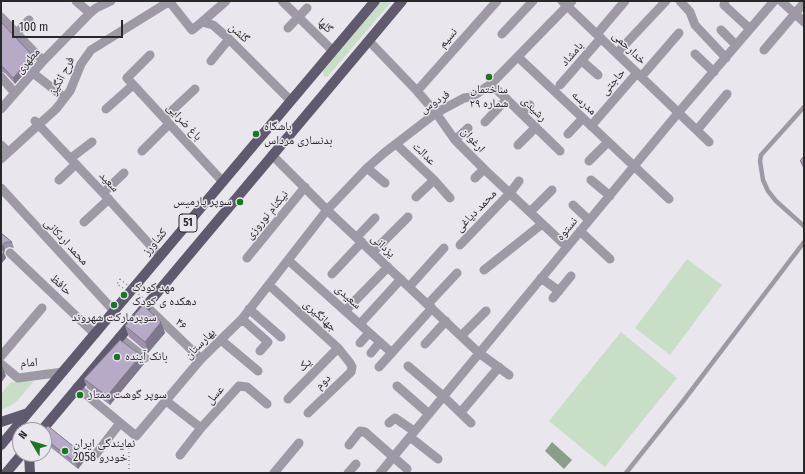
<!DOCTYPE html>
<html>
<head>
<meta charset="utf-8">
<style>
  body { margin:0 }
  #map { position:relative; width:805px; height:474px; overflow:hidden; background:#e9e6ed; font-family:"Fira Sans Condensed",sans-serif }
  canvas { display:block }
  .frame { position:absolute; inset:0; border:2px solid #29282b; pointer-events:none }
  .north { position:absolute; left:12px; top:422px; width:40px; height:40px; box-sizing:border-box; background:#e9e6ed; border:1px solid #9c9a9f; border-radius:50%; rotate:308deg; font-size:11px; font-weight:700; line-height:16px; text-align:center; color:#29282b }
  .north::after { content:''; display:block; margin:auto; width:14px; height:18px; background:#1a7624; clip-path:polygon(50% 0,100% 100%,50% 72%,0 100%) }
  .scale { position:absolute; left:12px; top:20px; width:111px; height:18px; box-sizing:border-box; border:2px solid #29282b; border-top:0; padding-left:5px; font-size:12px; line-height:14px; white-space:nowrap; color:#29282b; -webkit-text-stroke:3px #e9e6ed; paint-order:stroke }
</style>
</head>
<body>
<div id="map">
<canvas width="805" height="474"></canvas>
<div class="frame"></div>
<div class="north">N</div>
<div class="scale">100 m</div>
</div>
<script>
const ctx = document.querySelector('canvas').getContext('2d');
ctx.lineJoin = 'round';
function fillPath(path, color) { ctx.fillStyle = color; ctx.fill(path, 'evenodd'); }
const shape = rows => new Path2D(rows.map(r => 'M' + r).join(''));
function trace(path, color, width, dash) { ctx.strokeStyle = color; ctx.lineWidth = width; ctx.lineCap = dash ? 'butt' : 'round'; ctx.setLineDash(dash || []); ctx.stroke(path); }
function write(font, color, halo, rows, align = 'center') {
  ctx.font = font + ' "Fira Sans Condensed","Noto Naskh Arabic",sans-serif'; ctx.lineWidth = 3; ctx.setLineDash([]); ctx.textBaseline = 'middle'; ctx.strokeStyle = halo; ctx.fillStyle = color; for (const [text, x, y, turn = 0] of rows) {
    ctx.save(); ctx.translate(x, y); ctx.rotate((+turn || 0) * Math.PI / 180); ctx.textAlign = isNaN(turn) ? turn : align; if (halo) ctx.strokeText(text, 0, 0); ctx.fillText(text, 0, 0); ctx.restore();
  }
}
const green = shape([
  [382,1,392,1,328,76,324,77,323,71],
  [687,259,722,285,670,355,635,328],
  [621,332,677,378,605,467,549,421],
  [34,381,18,400,10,406,1,410,1,394,11,382]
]);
const water = shape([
  [552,442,572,460,564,469,545,451]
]);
const path = shape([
  [120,279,117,284,123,288],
  [129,473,129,447,132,442]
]);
const lane = shape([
  [804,107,761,155,760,161,763,180,768,191,776,201,804,226],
  [626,473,684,400,804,242]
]);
const street = shape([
  [76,1,90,13],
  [169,1,192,30,202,22,213,25,229,39,291,101],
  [282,1,333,51],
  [562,1,709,142],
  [680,1,690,12,695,25,726,58],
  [725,1,724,5,750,29],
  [781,1,804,22],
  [1,17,43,61],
  [202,22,226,1],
  [288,28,307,8],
  [721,30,736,45],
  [17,33,29,20],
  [502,34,533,1],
  [597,34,625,1],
  [369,41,417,91,436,113,455,140,484,169,567,247],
  [764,50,804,3],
  [617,53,666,1],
  [695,54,714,72],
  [150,55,127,78,223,182],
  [518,57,669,199],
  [211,61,229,39],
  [582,61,598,75],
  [33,73,61,95],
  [1,77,15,93],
  [641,77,679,33],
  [491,84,560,151],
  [560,85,601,38],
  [417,91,497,1],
  [1,109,43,61,90,13,96,8,111,1],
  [106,109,133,85],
  [522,114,530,105],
  [164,118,195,89],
  [35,121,103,193,160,256],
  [485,122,507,99],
  [591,126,637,73],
  [697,130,727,94],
  [568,134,583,118],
  [455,140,468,128],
  [396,144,434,180,416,197],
  [1,145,5,149],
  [518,145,536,127],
  [142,151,169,124],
  [272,155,327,210,479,353,509,375],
  [71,158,92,142],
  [1,159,56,109,70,91,81,64,91,50,170,1],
  [589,161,608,142],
  [367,168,385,183],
  [475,178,484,169],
  [59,180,76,164],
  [434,180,450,198],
  [591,180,610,196],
  [1,188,114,311],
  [103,193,124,173],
  [573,205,589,220],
  [530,212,552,190],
  [84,222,109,199],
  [580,231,610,259],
  [357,237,375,218],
  [460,245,510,193,519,181],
  [373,252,408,217],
  [10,253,95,334],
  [247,258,305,187],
  [288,260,392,353],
  [484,270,542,224],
  [332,274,362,242],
  [541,278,559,291],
  [269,285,338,348,350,363,352,367,351,372,308,413],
  [409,287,444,248],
  [553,298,571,276],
  [428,304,457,273],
  [146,306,201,359],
  [249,309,281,337],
  [345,311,388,267],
  [242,319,268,342,260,351],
  [360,324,401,279],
  [461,336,486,311],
  [119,337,145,358],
  [221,340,258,371],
  [360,343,369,333],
  [425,344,446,321],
  [371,353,380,342],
  [1,356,42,308],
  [1,364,18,378,63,372],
  [408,366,443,396,471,423],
  [379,367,432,308],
  [397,386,429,414],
  [77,387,136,436,201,359,242,319,327,210,367,168,384,153,436,113,464,98,472,97,491,84,572,1],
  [288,399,338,348],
  [165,400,201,428],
  [461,412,499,367],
  [389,423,395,418,414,431],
  [410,437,438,459],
  [349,445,360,431,365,432,407,469],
  [96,454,120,423],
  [180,455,201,428,239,386,247,387,267,404],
  [274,473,299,443],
  [348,473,356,464],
  [380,473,678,113,774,1]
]);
const primary = shape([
  [1,422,28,413],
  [42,430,402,1],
  [1,445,375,1],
  [29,454,30,473],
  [6,473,22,454]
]);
const pathBridge = shape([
  [120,279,153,306]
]);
const wall = shape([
  [1,22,35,61,15,84,5,73,1,72],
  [804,156,804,168,802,166,800,161],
  [1,233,12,242,14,248,9,247,5,249,4,253,6,258,1,264],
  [161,322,165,333,148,353,129,337,125,326],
  [144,364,110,405,87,388,84,379],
  [44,430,85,460,78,469,44,442]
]);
const shadedWall = shape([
  [33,56,35,61,15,84,13,78],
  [3,244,5,249,4,253,6,258,1,264,1,256],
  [161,322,165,333,148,353,145,342],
  [141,355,144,364,110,405,107,396],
  [3,368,6,376,1,383,1,371],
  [83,454,85,460,78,469,76,463]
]);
const building = shape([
  [1,22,33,56,13,78,3,67,1,67,1,22],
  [804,156,804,164,800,161,804,156],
  [1,233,12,242,7,242,3,244,2,249,4,252,1,256,1,233],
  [143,305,161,322,145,342,125,326,143,305],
  [120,340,141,355,107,396,84,379,120,340],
  [1,366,3,368,1,371,1,366],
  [48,426,83,454,76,463,44,438,44,430,43,430,48,426]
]);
const markers = [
  [489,77,4,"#1a7624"],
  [256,134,4,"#1a7624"],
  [240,202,4,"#1a7624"],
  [124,295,4,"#1a7624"],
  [114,305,4,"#1a7624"],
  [117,357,4,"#1a7624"],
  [80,395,4,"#1a7624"],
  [65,451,4,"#1a7624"]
];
const shields = [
  [188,223,18]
];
const shieldNames = [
  ["51",188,223]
];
const streetNames = [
  ["گلها",325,26,44],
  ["گلشن",239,33,43],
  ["نسیم",448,38,-48],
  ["خدارحمی",629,48,44],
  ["بامشاد",572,54,-49],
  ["مطهری",28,61,-48],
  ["فرح انگیز",62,76,-62],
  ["حاجتی",613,82,-49],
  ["فردوس",435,102,-32],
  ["مدرسه",584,103,43],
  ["رشیدی",534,109,45],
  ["باغ ضرایی",184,122,47],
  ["ارغوان",473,140,48],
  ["عدالت",424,154,44],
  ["سعید",109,182,47],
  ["محمد دیاغی",476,211,-46],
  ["نیکنام نوروزی",267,215,-50],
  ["نستوه",567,229,-50],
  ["محمد اردکانی",66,242,47],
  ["کشاورز",155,242,-50],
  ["یزدانی",383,246,43],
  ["حافظ",61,285,43],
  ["سعیدی",348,297,42],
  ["جهانگیری",320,316,43],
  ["۴۶",181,324,44],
  ["بهارستان",200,344,-45],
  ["امام",29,363,-3],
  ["یک",305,365,-45],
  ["دوم",323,382,-44],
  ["عسل",215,395,-48]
];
const poiNames = [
  ["ساختمان",489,90,"center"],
  ["شماره ۲۹",489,104,"center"],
  ["باشگاه",264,127],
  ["بدنسازی مرداس",264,141],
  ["سوپر پارمیس",232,202,"right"],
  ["مهد کودک",132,288],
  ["دهکده ی کودک",132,302],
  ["سوپرمارکت شهروند",114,318,"center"],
  ["بانک آینده",125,357],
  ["سوپر گوشت ممتاز",88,395],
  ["نمایندگی ایران",73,444],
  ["خودرو 2058",73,458]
];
fillPath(green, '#c8dec7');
fillPath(water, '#899f89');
trace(path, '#8a888d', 1.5, [1, 3]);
trace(lane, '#9e99a5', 4.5);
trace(street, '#9e99a5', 9);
trace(primary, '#61596d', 10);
trace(pathBridge, '#8a888d', 1.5, [1, 3]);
fillPath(wall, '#9d92aa');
fillPath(shadedWall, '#7f778b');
fillPath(building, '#b6aac6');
trace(building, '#7f778b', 1);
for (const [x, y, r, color] of markers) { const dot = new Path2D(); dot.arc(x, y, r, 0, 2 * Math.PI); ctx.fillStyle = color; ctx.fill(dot); trace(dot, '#e9e6ed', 1.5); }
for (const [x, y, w] of shields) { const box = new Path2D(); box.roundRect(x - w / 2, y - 9, w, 18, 3); ctx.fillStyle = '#e9e6ed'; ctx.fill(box); trace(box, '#29282b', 1); }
write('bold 11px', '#29282b', null, shieldNames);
write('12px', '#29282b', '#e9e6ed', streetNames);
write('12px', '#29282b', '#e9e6ed', poiNames, 'left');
</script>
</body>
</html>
